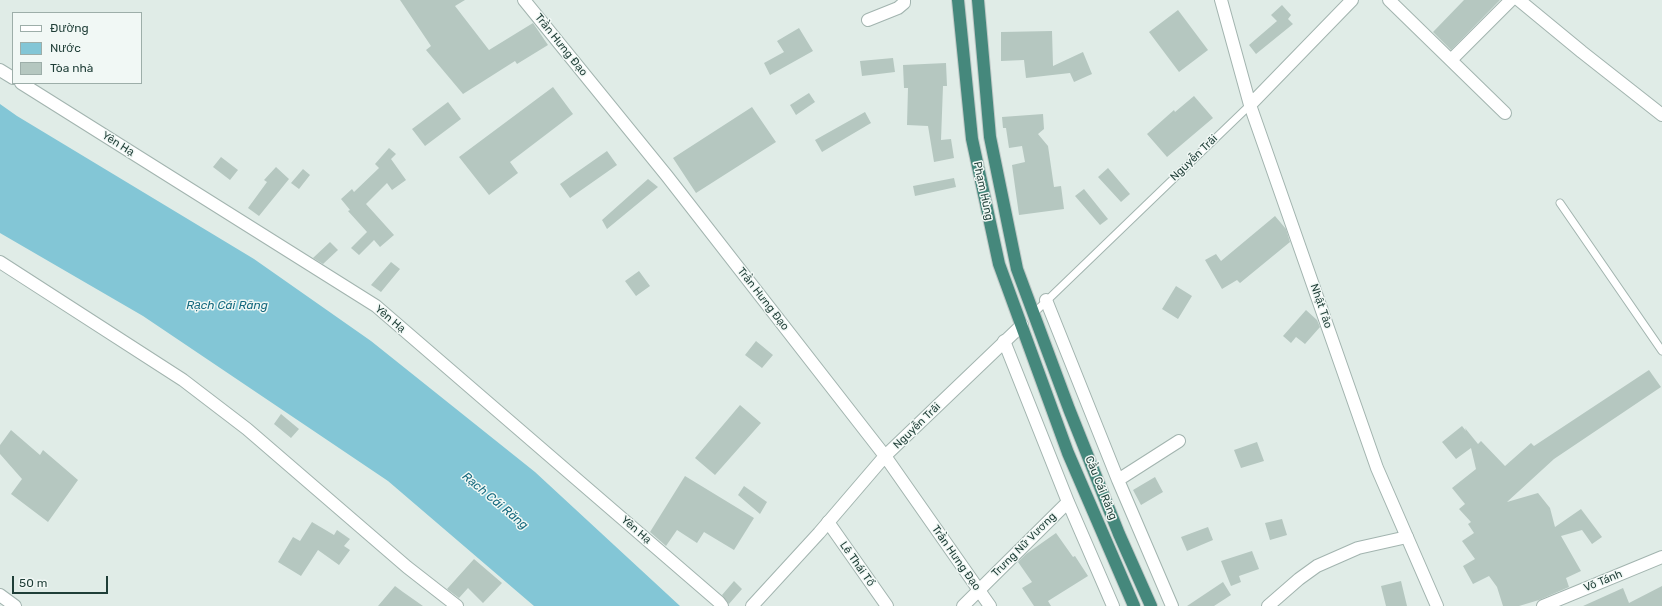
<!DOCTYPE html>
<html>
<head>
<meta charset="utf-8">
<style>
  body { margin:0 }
  #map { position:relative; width:1662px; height:606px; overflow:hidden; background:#e0ece7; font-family:Rubik,sans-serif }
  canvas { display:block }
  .legend { position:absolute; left:12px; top:12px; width:130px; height:72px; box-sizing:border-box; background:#f1f8f5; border:1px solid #9daea9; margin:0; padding:5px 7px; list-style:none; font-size:12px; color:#1f3e37 }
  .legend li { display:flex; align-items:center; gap:8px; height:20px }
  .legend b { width:20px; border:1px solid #9daea9 }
  .scale { position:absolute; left:12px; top:576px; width:96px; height:18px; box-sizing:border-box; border:2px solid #1f3e37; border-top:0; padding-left:5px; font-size:12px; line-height:14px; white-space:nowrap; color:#1f3e37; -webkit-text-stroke:3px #f1f8f5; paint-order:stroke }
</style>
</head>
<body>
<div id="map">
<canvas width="1662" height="606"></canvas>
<ul class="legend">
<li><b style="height:5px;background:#fff"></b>Đường</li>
<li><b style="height:11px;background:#83c6d6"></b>Nước</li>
<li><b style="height:11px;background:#b5c7c0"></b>Tòa nhà</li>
</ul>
<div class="scale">50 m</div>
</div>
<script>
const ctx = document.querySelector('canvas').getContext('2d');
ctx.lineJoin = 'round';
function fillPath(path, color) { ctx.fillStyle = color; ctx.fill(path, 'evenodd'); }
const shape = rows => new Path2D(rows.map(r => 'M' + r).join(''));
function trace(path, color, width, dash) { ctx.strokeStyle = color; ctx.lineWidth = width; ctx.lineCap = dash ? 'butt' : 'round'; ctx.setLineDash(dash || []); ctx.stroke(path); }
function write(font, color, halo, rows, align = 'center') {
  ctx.font = font + ' Rubik,sans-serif'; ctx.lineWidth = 3; ctx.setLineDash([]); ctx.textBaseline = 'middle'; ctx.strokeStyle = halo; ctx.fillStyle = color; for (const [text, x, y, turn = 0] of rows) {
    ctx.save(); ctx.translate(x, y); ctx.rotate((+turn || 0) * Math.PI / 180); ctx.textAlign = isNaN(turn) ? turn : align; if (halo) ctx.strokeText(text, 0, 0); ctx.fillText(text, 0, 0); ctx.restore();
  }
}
const water = shape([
  [0,104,17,116,254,259,371,341,535,472,680,606,534,606,388,481,143,316,0,233]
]);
const building = shape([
  [400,0,465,0,455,6,489,50,533,23,548,45,517,64,515,61,463,94,426,50,431,46],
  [1464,0,1500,0,1451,50,1433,32],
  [1282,5,1291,15,1288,19,1293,24,1256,54,1249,45,1277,21,1271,15],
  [1178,10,1208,50,1179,72,1149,32],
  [799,28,813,51,770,75,764,63,784,52,777,41],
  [1052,31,1053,66,1083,52,1092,74,1074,82,1070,73,1026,78,1024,60,1001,61,1001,32],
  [893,58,895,72,862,76,860,61],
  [946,63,947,86,943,86,941,140,951,139,954,158,934,162,928,126,907,125,908,88,904,88,903,65],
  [553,87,573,114,510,162,518,173,489,195,459,157],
  [809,93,815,102,796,115,790,105],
  [1194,96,1213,118,1167,157,1147,134,1174,110,1175,112],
  [448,102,461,119,425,146,412,129],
  [752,107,776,142,696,193,673,158],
  [865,112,871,123,822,152,815,140],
  [1043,114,1044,129,1038,134,1048,146,1054,187,1061,186,1064,209,1019,215,1012,165,1025,162,1022,146,1009,148,1006,128,1003,128,1002,117],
  [389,148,396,154,391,159,406,180,392,190,387,183,366,204,394,235,380,247,374,240,359,255,351,248,367,232,348,211,350,210,341,199,352,189,354,192,379,168,375,164],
  [607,151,617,165,570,198,560,184],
  [221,157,238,170,230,180,213,167],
  [276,167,289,179,259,216,248,208,267,182,264,180],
  [1108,168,1130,194,1121,202,1098,177],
  [303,169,310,175,299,189,291,183],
  [954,178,956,187,915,196,913,186],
  [648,179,658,187,607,229,602,220],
  [1084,189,1108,219,1100,225,1075,196],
  [1275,216,1286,229,1290,242,1240,283,1237,280,1222,289,1205,260,1216,254,1221,261],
  [330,242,338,250,323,264,313,258],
  [391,262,400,269,381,292,371,285],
  [639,271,650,286,636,296,625,281],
  [1176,286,1192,296,1178,319,1162,309],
  [1306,310,1317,320,1320,327,1305,344,1296,337,1291,343,1283,336],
  [756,341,773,355,762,368,745,355],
  [1649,370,1661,387,1554,459,1507,502,1538,493,1550,508,1555,527,1581,509,1602,537,1592,544,1582,530,1561,536,1581,571,1566,578,1569,587,1539,600,1519,606,1503,606,1497,587,1489,576,1473,584,1463,566,1475,559,1462,541,1474,533,1468,524,1471,522,1459,509,1465,504,1452,488,1476,469,1471,448,1456,459,1442,442,1462,426,1466,431,1465,428,1478,444,1481,441,1505,466,1531,443,1534,446],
  [740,405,761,423,715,475,695,458],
  [281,414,299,429,291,438,274,424],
  [11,430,40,455,43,450,78,480,48,522,11,494,22,479,0,454,0,445],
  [1257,442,1264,461,1241,468,1234,450],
  [685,476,754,518,734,550,704,532,697,543,677,530,666,546,650,532],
  [1155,477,1163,492,1141,505,1133,490],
  [744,486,767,502,760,514,738,495],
  [1282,519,1287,535,1270,540,1265,523],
  [312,522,334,535,337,530,350,539,344,546,350,550,339,565,318,550,301,576,278,562,293,537,300,541],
  [1208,527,1213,540,1187,551,1181,537],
  [1056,533,1073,557,1075,556,1088,576,1048,601,1051,606,1034,606,1022,588,1032,582,1018,562,1026,554],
  [1252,551,1259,569,1239,576,1241,582,1231,586,1221,561],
  [474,559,502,583,483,603,468,588,459,598,447,589],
  [734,581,742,589,729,604,722,595],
  [1401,581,1407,606,1386,606,1381,586],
  [1223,582,1231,595,1214,606,1187,606],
  [395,586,403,592,423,606,378,606],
  [1662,586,1662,606,1583,606,1623,588,1629,603]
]);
const service = shape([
  [1560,203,1662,351],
  [1034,313,1250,105]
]);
const minor = shape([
  [1389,0,1505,113],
  [1519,0,1582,52,1662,115],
  [868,20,898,8,904,3,904,0],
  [1451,60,1511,0],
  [0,70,13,78],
  [21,83,376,306,719,602,722,606],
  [0,262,183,380,247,429,407,567,457,606],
  [1046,300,1118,480,1172,606],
  [1004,341,1068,502,1113,606],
  [1118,480,1179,441],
  [828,522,887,606],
  [963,606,1068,502],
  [1268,606,1299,579,1317,566,1358,548,1407,537],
  [1543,606,1662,557]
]);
const tertiary = shape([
  [524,0,667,176,885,456,990,606],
  [1221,0,1250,105,1377,468,1437,606],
  [1250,105,1352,0],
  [0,595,15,606],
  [752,606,819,533,885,456,1022,325]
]);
const trunk = shape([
  [958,0,972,139,999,264,1068,453,1134,606],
  [978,0,990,137,1017,269,1069,409,1119,534,1151,606]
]);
const streetNames = [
  ["Trần Hưng Đạo",561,45,51],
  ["Yên Hạ",118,144,32],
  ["Nguyễn Trãi",1194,158,-44],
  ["Phạm Hùng",983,191,78],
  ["Trần Hưng Đạo",763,299,52],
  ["Nhật Tảo",1321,306,71],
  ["Yên Hạ",390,319,40],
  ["Nguyễn Trãi",917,426,-44],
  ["Cầu Cái Răng",1101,488,68],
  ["Yên Hạ",636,530,41],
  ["Trưng Nữ Vương",1024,545,-45],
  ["Trần Hưng Đạo",956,558,55],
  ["Lê Thái Tổ",857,564,55],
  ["Võ Tánh",1603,581,-22]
];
const waterNames = [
  ["Rạch Cái Răng",227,306],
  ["Rạch Cái Răng",495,501,40]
];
fillPath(water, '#83c6d6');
fillPath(building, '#b5c7c0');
trace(service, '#a2b4af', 9);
trace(minor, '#a2b4af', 14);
trace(tertiary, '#a2b4af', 14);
trace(trunk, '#c0c9c7', 14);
trace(service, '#fff', 7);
trace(minor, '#fff', 12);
trace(tertiary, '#fff', 12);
trace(trunk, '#45887c', 12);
write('11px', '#1f3e37', '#f1f8f5', streetNames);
write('italic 12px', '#15697e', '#f1f8f5', waterNames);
</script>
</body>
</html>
